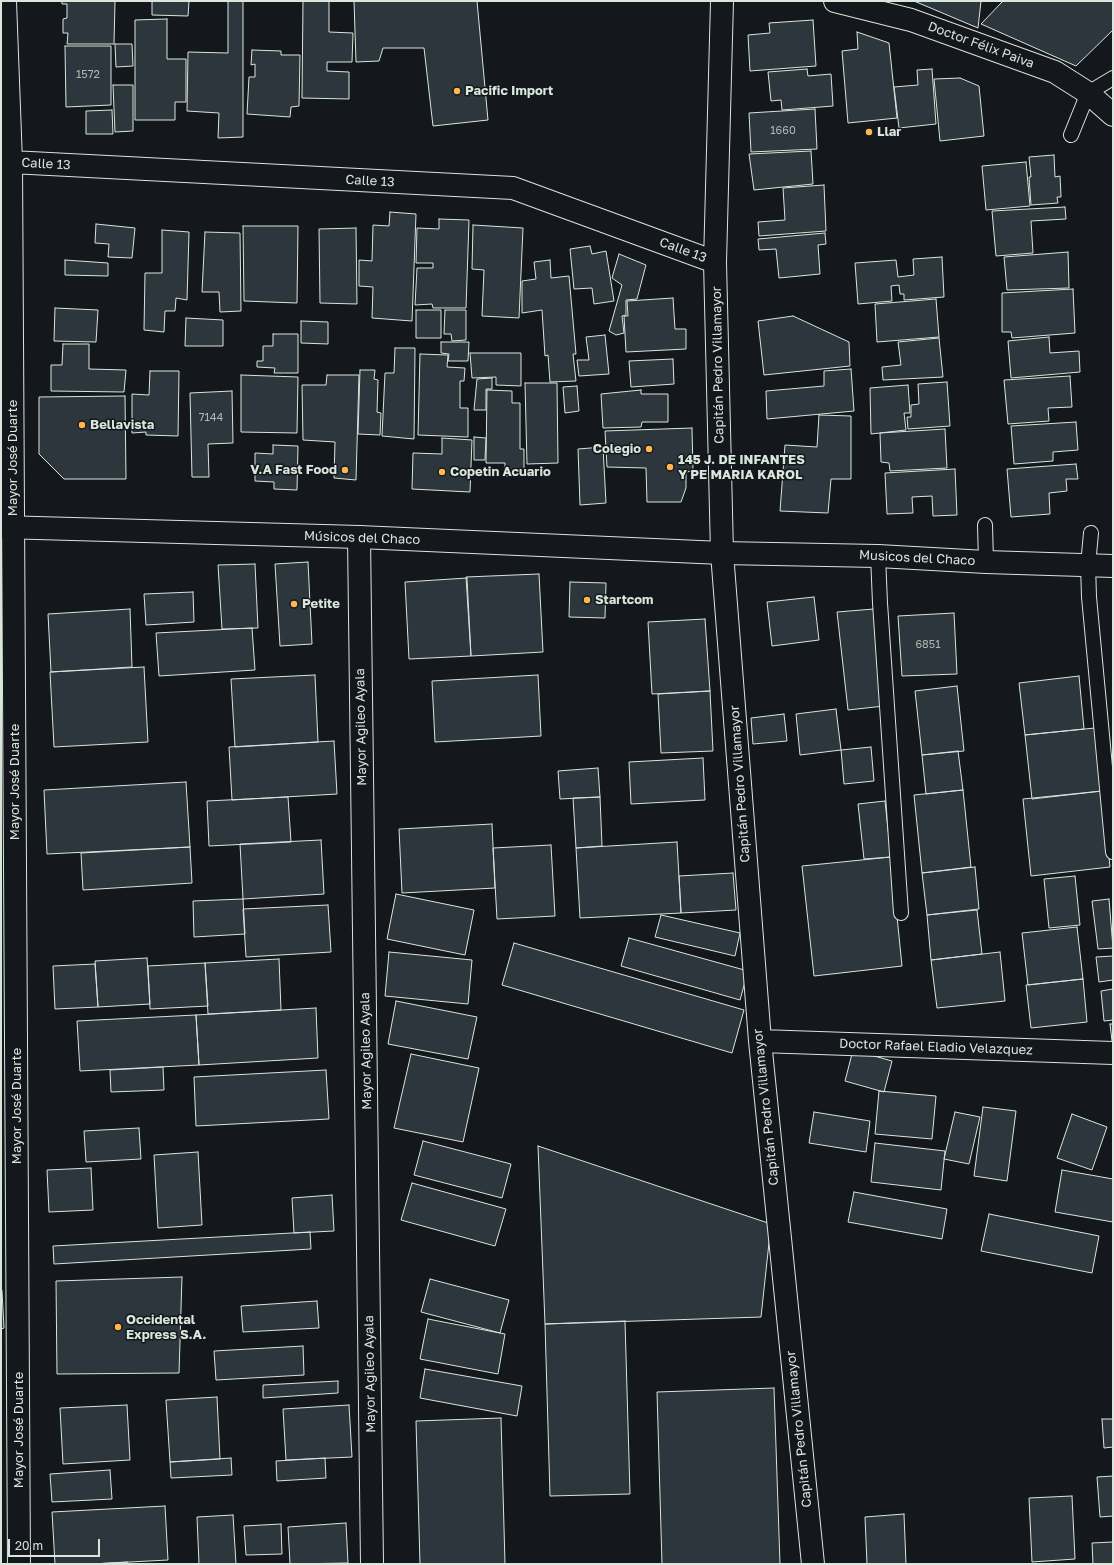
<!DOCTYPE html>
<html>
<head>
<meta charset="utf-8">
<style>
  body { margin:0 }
  #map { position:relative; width:1114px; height:1565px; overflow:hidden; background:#14181c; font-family:"Golos Text",sans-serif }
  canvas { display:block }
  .frame { position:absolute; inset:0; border:2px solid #d8e6dc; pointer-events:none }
  .scale { position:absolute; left:8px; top:1539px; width:92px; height:18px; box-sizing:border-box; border:2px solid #d8e6dc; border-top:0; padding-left:5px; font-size:12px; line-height:14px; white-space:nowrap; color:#d8e6dc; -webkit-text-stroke:3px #14181c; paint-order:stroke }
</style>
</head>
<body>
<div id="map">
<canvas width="1114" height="1565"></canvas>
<div class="frame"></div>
<div class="scale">20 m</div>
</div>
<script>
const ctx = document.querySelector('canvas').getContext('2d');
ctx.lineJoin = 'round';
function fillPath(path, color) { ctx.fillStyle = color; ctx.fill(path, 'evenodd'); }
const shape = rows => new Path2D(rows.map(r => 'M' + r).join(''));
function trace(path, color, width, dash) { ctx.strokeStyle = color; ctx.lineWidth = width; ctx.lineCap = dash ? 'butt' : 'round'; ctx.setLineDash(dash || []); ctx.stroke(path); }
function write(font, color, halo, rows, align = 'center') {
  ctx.font = font + ' "Golos Text",sans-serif'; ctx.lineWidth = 3; ctx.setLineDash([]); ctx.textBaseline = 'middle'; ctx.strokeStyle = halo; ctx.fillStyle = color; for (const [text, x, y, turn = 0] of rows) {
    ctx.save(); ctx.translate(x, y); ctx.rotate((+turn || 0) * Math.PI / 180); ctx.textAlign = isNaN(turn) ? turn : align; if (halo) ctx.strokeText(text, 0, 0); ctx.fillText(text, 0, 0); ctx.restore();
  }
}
const building = shape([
  [62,1,115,1,114,44,67,44,68,33,63,33,63,19,67,18,67,4,62,4,62,1],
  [152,1,189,1,188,16,152,15,152,1],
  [228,1,243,1,243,137,218,138,219,113,187,111,188,52,228,53,228,1],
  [303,1,329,1,329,32,353,33,352,62,327,62,327,71,349,72,349,99,302,98,303,1],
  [354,1,477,1,488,120,433,126,424,48,383,48,379,61,356,62,354,1],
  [914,1,981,1,978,28,914,1],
  [1003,1,1113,1,1113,30,1076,66,981,24,1003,1],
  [167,19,167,59,186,59,186,102,175,102,175,120,135,120,135,20,167,19],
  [813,20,816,66,750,71,748,35,770,33,769,23,813,20],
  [857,32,889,43,897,118,848,123,842,51,858,49,857,32],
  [115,44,132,44,133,66,116,67,115,44],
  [65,46,111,46,111,105,66,107,65,46],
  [252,50,281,51,281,55,300,55,299,106,291,107,290,117,247,114,249,77,255,77,255,64,251,65,252,50],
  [807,69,808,76,831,74,833,106,782,110,781,100,771,101,768,72,807,69],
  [932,69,936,124,899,128,894,87,918,85,917,70,932,69],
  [960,78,979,86,984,136,940,141,934,79,960,78],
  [113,85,133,85,133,131,115,132,113,85],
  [815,109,817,149,751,152,749,113,815,109],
  [112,110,113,134,86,134,86,111,112,110],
  [811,151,813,184,754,190,749,154,811,151],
  [1054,155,1055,177,1060,176,1061,197,1057,197,1058,203,1031,205,1029,177,1031,177,1029,157,1054,155],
  [1026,162,1030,206,986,210,982,166,1026,162],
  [824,185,826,231,759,236,758,222,785,220,783,188,824,185],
  [1065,207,1066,219,1031,221,1033,253,996,256,992,211,1065,207],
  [390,212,416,214,412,321,372,318,373,287,359,286,359,260,372,261,373,225,389,226,390,212],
  [439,219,469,220,466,308,433,308,432,304,415,305,417,268,433,268,433,263,416,263,417,228,439,229,439,219],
  [96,224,135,228,132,258,108,257,109,244,95,243,96,224],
  [473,225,523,228,519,318,482,316,484,270,472,269,473,225],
  [243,226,298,226,297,303,244,301,243,226],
  [356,228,357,304,320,303,319,229,356,228],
  [162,230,189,232,187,300,176,298,175,311,165,311,164,332,144,330,145,273,162,273,162,230],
  [205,232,240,233,241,311,220,312,219,292,202,292,205,232],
  [825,233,826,244,818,245,820,274,779,278,776,249,759,250,758,239,825,233],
  [590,246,592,254,606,251,614,301,594,304,592,288,574,289,570,249,590,246],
  [1068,252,1069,288,1007,290,1004,257,1068,252],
  [619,254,646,265,637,299,626,300,626,315,622,316,624,333,616,335,609,331,622,285,612,278,619,254],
  [942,257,944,297,904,300,904,294,900,294,899,285,891,286,892,301,858,304,855,263,896,260,898,277,914,275,913,259,942,257],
  [65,260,108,263,108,276,65,275,65,260],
  [550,260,551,278,569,276,576,354,573,354,576,381,550,382,548,355,545,356,542,310,522,313,522,281,536,279,534,262,550,260],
  [1073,289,1075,333,1012,338,1011,332,1002,332,1002,293,1073,289],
  [673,298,675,329,686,329,686,349,626,352,624,316,628,316,627,301,673,298],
  [936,299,939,337,877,342,875,304,936,299],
  [55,308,98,310,96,342,54,341,55,308],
  [416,310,441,310,441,338,416,338,416,310],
  [445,310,466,310,466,340,452,341,451,334,444,334,445,310],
  [793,316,849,342,850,366,764,375,758,321,793,316],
  [186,318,223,320,223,346,185,346,186,318],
  [301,321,328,322,328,344,301,343,301,321],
  [273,334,298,334,298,373,274,373,275,368,257,367,257,361,263,361,263,346,273,346,273,334],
  [605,335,609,374,579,376,577,360,589,360,586,337,605,335],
  [1049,337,1050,353,1079,351,1080,372,1011,378,1008,341,1049,337],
  [939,338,943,377,883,380,882,367,901,365,898,342,939,338],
  [441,342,469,342,468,361,448,361,449,354,441,353,441,342],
  [63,344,89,344,89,369,126,370,124,392,51,391,51,365,62,365,63,344],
  [395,348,415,348,414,439,382,436,385,373,394,373,395,348],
  [470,353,521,353,521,386,496,385,496,377,472,378,470,353],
  [420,354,448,355,447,367,465,368,464,381,460,381,460,408,468,408,468,437,418,435,420,354],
  [673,359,674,384,631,387,629,361,673,359],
  [851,369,854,411,767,419,766,391,824,386,824,371,851,369],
  [360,370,375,370,374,379,378,380,377,412,381,413,380,435,358,434,360,370],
  [150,371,179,371,178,436,146,435,146,432,132,433,132,394,149,395,150,371],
  [241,375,298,377,297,433,241,432,241,375],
  [327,375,359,375,356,480,334,478,335,442,303,440,302,385,326,385,327,375],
  [1070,376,1072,407,1048,408,1049,421,1008,424,1004,380,1070,376],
  [492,378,492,389,486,389,486,410,474,410,477,379,492,378],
  [947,382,950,426,908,429,907,417,911,417,911,405,919,404,918,384,947,382],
  [525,383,557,383,558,463,527,464,525,383],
  [908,385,910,413,904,413,906,430,871,434,870,388,908,385],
  [577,386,579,411,565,413,563,387,577,386],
  [487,390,512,391,512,403,520,403,520,449,524,449,524,475,505,476,505,463,486,463,487,390],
  [641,390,641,394,668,394,668,422,642,422,641,427,603,428,601,394,641,390],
  [232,391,233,443,208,444,209,477,192,477,190,393,232,391],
  [125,396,126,479,64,479,39,454,39,397,125,396],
  [819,415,851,416,851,479,831,479,828,513,780,511,785,445,817,447,819,415],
  [1076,422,1078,450,1053,452,1053,461,1014,464,1011,426,1076,422],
  [692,428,693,471,686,472,686,488,681,502,647,502,646,468,607,467,605,431,692,428],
  [945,429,947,468,890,471,889,463,881,462,880,433,945,429],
  [474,437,486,438,485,460,474,460,474,437],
  [442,438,472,440,470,492,412,489,413,453,442,454,442,438],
  [273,445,298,446,297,490,274,489,274,482,255,481,255,453,273,454,273,445],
  [603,447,606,503,580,505,578,449,603,447],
  [1076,464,1078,479,1066,479,1067,491,1049,493,1050,514,1011,517,1007,469,1076,464],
  [955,469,957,515,933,516,932,496,912,497,913,513,887,514,885,473,955,469],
  [308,562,312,644,280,646,275,564,308,562],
  [255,564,258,628,222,629,218,565,255,564],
  [539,574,543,652,471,656,466,577,539,574],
  [467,578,471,656,409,659,405,582,467,578],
  [570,582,606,583,605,618,569,617,570,582],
  [193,592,194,622,146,625,144,594,193,592],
  [814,597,819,640,772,646,767,602,814,597],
  [130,609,132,667,51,672,48,614,130,609],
  [874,609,884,706,848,710,837,612,874,609],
  [954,613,957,674,902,676,898,616,954,613],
  [705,619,710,691,652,694,648,622,705,619],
  [252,628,255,670,159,676,156,633,252,628],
  [144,667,148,742,54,747,50,672,144,667],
  [315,675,318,742,235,747,231,679,315,675],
  [538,675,541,736,435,742,432,681,538,675],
  [1079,676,1084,729,1025,735,1019,683,1079,676],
  [957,686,964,751,922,755,915,691,957,686],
  [710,691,713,751,661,753,658,694,710,691],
  [836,709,841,750,800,755,796,714,836,709],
  [784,714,787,741,753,744,751,718,784,714],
  [1095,728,1102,791,1032,799,1025,735,1095,728],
  [334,741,337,794,232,800,229,747,334,741],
  [871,747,874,781,844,784,841,750,871,747],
  [958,751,963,790,926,794,922,755,958,751],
  [703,758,705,800,631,804,629,762,703,758],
  [598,768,600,797,560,799,558,771,598,768],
  [186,782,190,847,47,854,44,790,186,782],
  [963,790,971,867,922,873,914,795,963,790],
  [1102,791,1110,867,1031,876,1023,799,1102,791],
  [288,797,291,842,209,846,207,801,288,797],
  [600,797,602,846,576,848,573,798,600,797],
  [885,801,891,857,864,859,858,804,885,801],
  [492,824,495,888,402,893,399,829,492,824],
  [321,840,324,894,243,899,240,844,321,840],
  [677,842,681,913,580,918,576,848,677,842],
  [551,845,555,916,497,919,493,848,551,845],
  [190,847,192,883,83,890,81,853,190,847],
  [891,857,902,966,814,976,802,866,891,857],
  [975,867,979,909,927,915,922,873,975,867],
  [733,873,736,910,681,913,679,876,733,873],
  [1075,876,1080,925,1049,928,1044,879,1075,876],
  [396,894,474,910,465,955,387,939,396,894],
  [243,899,245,934,194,937,193,901,243,899],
  [1109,899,1113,948,1098,949,1092,901,1109,899],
  [328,905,331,952,246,957,243,909,328,905],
  [977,910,982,954,931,960,927,915,977,910],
  [661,915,740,933,735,956,655,937,661,915],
  [1077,927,1083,979,1028,985,1022,933,1077,927],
  [629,938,748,971,740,1000,621,966,629,938],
  [514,943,744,1010,732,1053,502,985,514,943],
  [389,952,472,960,468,1004,385,996,389,952],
  [1000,952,1005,1001,937,1008,931,960,1000,952],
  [1113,956,1113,980,1099,982,1096,957,1113,956],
  [147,958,150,1004,98,1007,95,961,147,958],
  [279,959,281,1010,208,1014,205,963,279,959],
  [205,963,208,1006,150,1009,148,966,205,963],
  [95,964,98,1007,55,1009,53,966,95,964],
  [1083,979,1087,1022,1031,1028,1026,985,1083,979],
  [1113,989,1113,1020,1104,1021,1101,991,1113,989],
  [396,1001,477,1017,468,1059,388,1044,396,1001],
  [316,1008,318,1058,199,1065,196,1015,316,1008],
  [196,1015,199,1065,80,1071,77,1021,196,1015],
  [1110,1024,1113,1024,1113,1041,1112,1041,1110,1024],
  [853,1050,892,1061,884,1092,845,1081,853,1050],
  [411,1054,479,1068,463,1142,394,1128,411,1054],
  [163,1067,164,1090,111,1092,110,1070,163,1067],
  [326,1070,329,1119,196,1126,194,1077,326,1070],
  [879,1091,936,1096,932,1139,875,1134,879,1091],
  [983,1107,1016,1111,1007,1181,974,1176,983,1107],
  [814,1112,870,1121,866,1152,809,1143,814,1112],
  [955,1112,980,1117,969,1164,944,1159,955,1112],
  [1072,1114,1107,1127,1092,1170,1057,1158,1072,1114],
  [139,1128,141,1159,86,1162,84,1131,139,1128],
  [423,1141,511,1164,502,1198,414,1175,423,1141],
  [875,1143,945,1151,941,1190,871,1182,875,1143],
  [538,1146,771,1224,761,1317,545,1324,538,1146],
  [198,1152,202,1225,158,1228,154,1155,198,1152],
  [91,1168,93,1210,49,1212,47,1170,91,1168],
  [1062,1170,1113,1179,1113,1222,1055,1212,1062,1170],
  [412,1183,506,1209,495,1246,401,1220,412,1183],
  [854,1192,947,1209,942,1239,848,1222,854,1192],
  [332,1195,334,1231,294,1233,292,1198,332,1195],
  [989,1214,1099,1236,1092,1273,981,1251,989,1214],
  [310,1232,311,1249,54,1264,53,1246,310,1232],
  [182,1277,179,1373,57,1374,56,1281,182,1277],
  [430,1279,509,1300,500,1333,421,1312,430,1279],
  [2,1291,4,1328,1,1329,1,1292,2,1291],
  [317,1301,319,1328,243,1332,241,1306,317,1301],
  [428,1319,505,1334,498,1374,420,1359,428,1319],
  [625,1321,630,1494,550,1496,545,1324,625,1321],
  [303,1346,304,1375,216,1380,214,1351,303,1346],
  [425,1369,522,1386,517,1416,420,1398,425,1369],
  [338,1381,338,1393,263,1398,263,1385,338,1381],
  [774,1388,780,1564,662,1564,657,1392,774,1388],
  [217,1397,220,1459,170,1462,166,1400,217,1397],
  [127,1405,130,1460,63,1464,60,1408,127,1405],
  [349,1405,352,1457,286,1460,283,1409,349,1405],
  [501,1418,505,1564,420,1564,416,1421,501,1418],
  [1102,1419,1113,1419,1113,1447,1104,1448,1102,1419],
  [231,1458,232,1475,171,1478,170,1462,231,1458],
  [325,1458,326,1478,277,1481,276,1461,325,1458],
  [110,1470,112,1499,52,1502,50,1474,110,1470],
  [1113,1476,1113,1516,1100,1517,1097,1477,1113,1476],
  [1072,1496,1075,1559,1032,1562,1029,1498,1072,1496],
  [165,1506,168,1560,92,1564,55,1564,52,1512,165,1506],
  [904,1514,906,1564,867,1564,865,1517,904,1514],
  [233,1515,236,1564,199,1564,197,1517,233,1515],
  [346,1523,348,1563,290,1564,288,1527,346,1523],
  [281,1524,282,1554,246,1555,244,1526,281,1524],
  [1113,1542,1113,1564,1093,1564,1092,1543,1113,1542],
  [127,1562,127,1564,92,1564,127,1562]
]);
const service = shape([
  [1071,135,1088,93,1113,78],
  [985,525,986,562],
  [1091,533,1088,565,1089,597,1113,852],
  [878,556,880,603,901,913]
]);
const minor = shape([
  [5,1,11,162,19,1564],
  [722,1,715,262,722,553,760,1041,813,1564],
  [835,1,911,20,1055,72,1088,93,1113,115],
  [11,162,513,188,715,262],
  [359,537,372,1564],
  [760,1041,1113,1053]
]);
const tertiary = shape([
  [1,527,359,537,722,553,878,556,986,562,1113,566]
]);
const markers = [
  [457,91,4,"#ffb74d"],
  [869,132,4,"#ffb74d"],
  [82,425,4,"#ffb74d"],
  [649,449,4,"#ffb74d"],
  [670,467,4,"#ffb74d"],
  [345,470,4,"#ffb74d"],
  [442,472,4,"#ffb74d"],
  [587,600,4,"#ffb74d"],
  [294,604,4,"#ffb74d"],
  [118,1327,4,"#ffb74d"]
];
const numberNames = [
  ["1572",88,75],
  ["1660",783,131],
  ["7144",211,418],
  ["6851",928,645]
];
const streetNames = [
  ["Doctor Félix Paiva",981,45,20],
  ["Calle 13",46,164,3],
  ["Calle 13",370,181,3],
  ["Calle 13",683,250,20],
  ["Capitán Pedro Villamayor",718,365,-91],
  ["Mayor José Duarte",13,458,-90],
  ["Músicos del Chaco",362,538,2],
  ["Musicos del Chaco",917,558,3],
  ["Mayor Agileo Ayala",361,727,-91],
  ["Mayor José Duarte",15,782,-90],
  ["Capitán Pedro Villamayor",740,784,-94],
  ["Doctor Rafael Eladio Velazquez",936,1047,2],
  ["Mayor Agileo Ayala",366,1051,-91],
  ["Mayor José Duarte",17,1106,-90],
  ["Capitán Pedro Villamayor",766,1107,-96],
  ["Mayor Agileo Ayala",370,1374,-91],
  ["Capitán Pedro Villamayor",799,1429,-96],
  ["Mayor José Duarte",19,1430,-90]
];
const poiNames = [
  ["Pacific Import",465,91],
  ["Llar",877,132],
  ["Bellavista",90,425],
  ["Colegio",641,449,"right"],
  ["145 J. DE INFANTES",678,460],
  ["Y PE MARIA KAROL",678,475],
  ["V.A Fast Food",337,470,"right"],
  ["Copetin Acuario",450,472],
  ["Startcom",595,600],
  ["Petite",302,604],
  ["Occidental",126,1320],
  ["Express S.A.",126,1335]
];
fillPath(building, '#2c363c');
trace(building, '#d8e6dc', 1);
trace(service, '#d8e6dc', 16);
trace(minor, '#d8e6dc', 24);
trace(tertiary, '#d8e6dc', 24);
trace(service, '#14181c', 14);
trace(minor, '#14181c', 22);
trace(tertiary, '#14181c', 22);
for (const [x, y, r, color] of markers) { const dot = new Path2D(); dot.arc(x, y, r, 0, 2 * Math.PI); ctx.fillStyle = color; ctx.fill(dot); trace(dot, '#14181c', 1.5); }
write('11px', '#adbab4', null, numberNames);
write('13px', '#d8e6dc', '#14181c', streetNames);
write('bold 13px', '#d8e6dc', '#14181c', poiNames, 'left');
</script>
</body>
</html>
